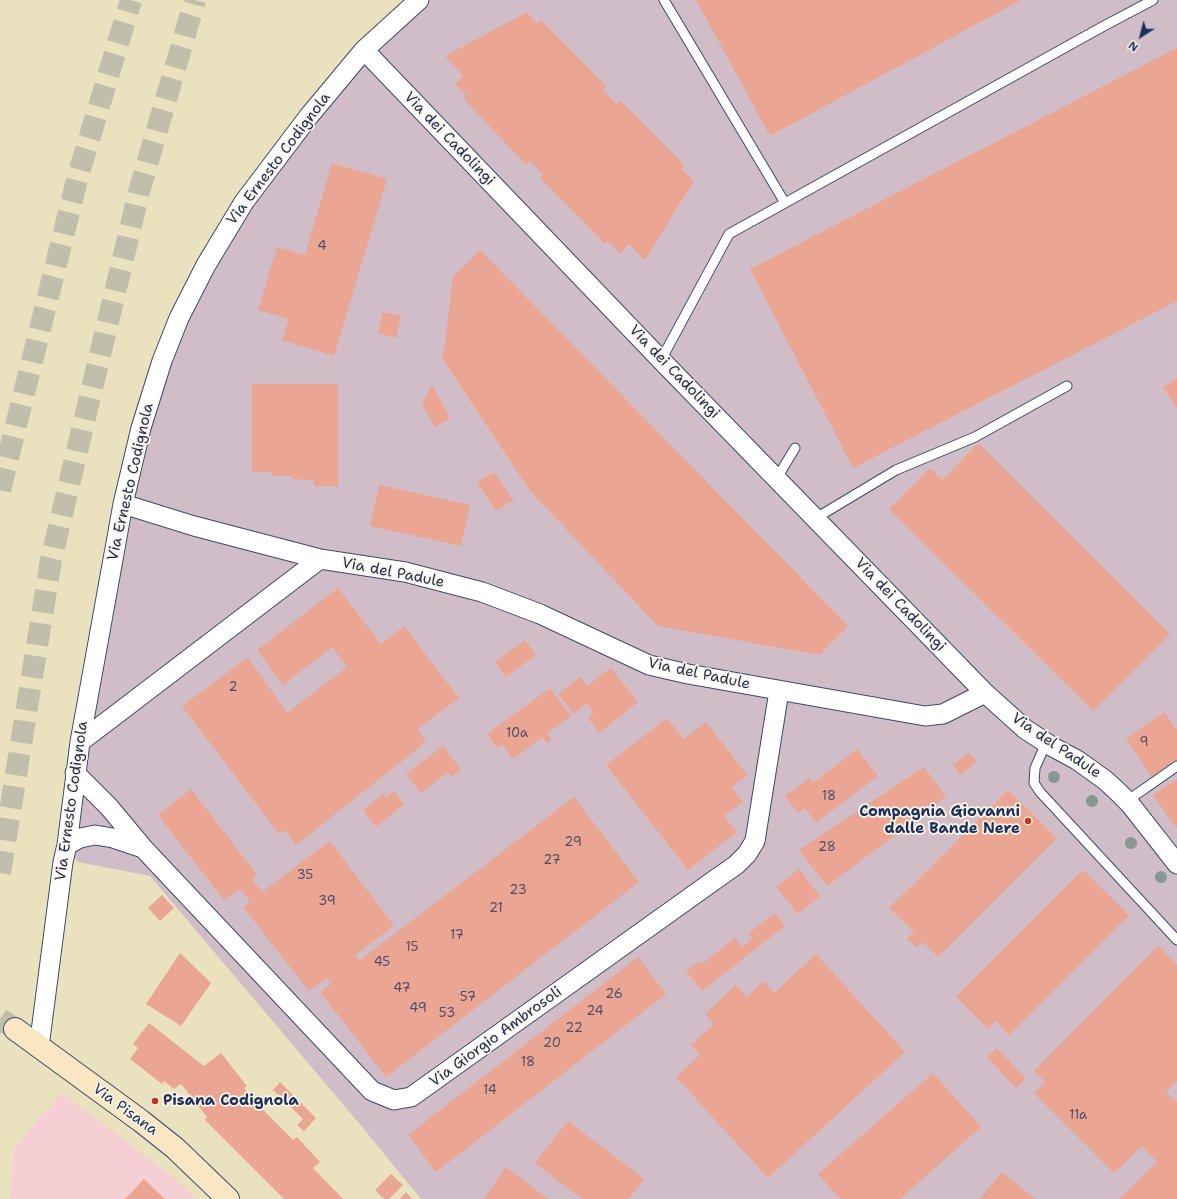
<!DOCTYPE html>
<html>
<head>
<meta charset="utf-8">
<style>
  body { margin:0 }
  #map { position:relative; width:1177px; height:1199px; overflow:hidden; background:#eae2be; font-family:"Shantell Sans",sans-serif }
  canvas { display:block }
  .north { position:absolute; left:1121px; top:16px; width:40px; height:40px; -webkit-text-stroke:3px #fcf5e5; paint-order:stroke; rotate:216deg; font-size:11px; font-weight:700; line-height:16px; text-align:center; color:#1b2f5e }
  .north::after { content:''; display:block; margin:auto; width:14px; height:18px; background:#1b2f5e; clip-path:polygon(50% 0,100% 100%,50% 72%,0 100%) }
</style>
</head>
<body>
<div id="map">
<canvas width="1177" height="1199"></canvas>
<div class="north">N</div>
</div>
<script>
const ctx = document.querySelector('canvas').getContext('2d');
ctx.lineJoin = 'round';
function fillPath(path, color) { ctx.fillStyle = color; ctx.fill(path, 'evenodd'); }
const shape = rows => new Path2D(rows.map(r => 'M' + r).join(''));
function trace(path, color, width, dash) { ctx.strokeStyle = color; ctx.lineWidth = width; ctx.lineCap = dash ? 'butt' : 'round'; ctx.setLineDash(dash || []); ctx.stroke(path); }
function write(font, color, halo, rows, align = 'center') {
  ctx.font = font + ' "Shantell Sans",sans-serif'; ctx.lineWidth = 3.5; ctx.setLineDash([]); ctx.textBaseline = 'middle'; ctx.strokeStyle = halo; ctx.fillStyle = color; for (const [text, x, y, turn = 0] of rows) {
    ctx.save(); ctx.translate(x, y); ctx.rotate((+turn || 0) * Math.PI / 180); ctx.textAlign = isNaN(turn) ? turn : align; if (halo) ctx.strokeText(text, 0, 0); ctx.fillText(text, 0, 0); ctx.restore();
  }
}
const built = shape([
  [62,1093,176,1179,196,1199,10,1199,14,1149,38,1119]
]);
const industrial = shape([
  [419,0,1177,0,1177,1199,421,1199,363,1128,150,876,78,862,67,845,75,773,162,361,244,202]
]);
const building = shape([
  [696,0,1021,0,770,136],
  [527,12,537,24,541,20,606,86,603,91,617,104,621,101,684,165,681,169,694,181,645,260,629,244,620,254,608,241,605,244,541,179,543,175,530,161,526,165,463,98,466,95,455,84,463,75,445,56],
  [1177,48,1177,301,853,468,750,269],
  [332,163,387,179,334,356,282,340,289,319,258,310,277,247,305,255],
  [480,250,848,626,820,655,658,626,530,491,443,360,453,277],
  [383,312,401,316,396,338,378,333],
  [1177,378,1177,408,1163,388],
  [252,384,338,384,338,486,314,486,314,480,292,479,292,476,272,476,272,472,252,472],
  [432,384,450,418,435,427,422,405],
  [978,443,1170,634,1093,711,889,509,930,468,942,480],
  [494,472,513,500,496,511,477,482],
  [379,485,470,505,461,546,370,526],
  [338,588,381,644,404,626,459,698,417,729,426,742,296,845,285,830,279,834,182,706,248,657,287,713,347,667,332,647,283,685,257,650],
  [525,640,536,655,506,677,495,662],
  [611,668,638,702,599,733,588,718,594,713,587,703,574,714,558,694,580,677,587,686],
  [550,688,571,716,547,733,552,740,547,743,542,737,513,759,502,744,497,748,487,734],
  [1164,712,1177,730,1177,759,1152,777,1126,739],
  [667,718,684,739,706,722,747,775,732,787,743,802,724,816,737,832,688,870,606,765],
  [443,746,461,770,452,777,448,772,421,793,406,774],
  [857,749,878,776,816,823,805,808,798,813,785,796,809,778,813,783],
  [969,753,977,762,960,775,953,765],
  [924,767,946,797,827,886,799,850],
  [1177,779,1177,829,1153,795],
  [191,789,257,875,252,879,262,892,330,841,394,926,355,955,359,961,574,797,639,882,386,1077,320,992,331,984,326,978,309,991,243,907,250,902,240,889,224,900,158,815],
  [1008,790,1057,838,938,957,923,942,917,948,907,939,914,932,889,908],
  [394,791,404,804,376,827,363,810,383,794,386,798],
  [799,869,820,896,798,914,776,887],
  [1083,870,1129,915,1009,1035,995,1021,988,1029,956,997],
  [162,895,174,908,160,921,148,908],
  [775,913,785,926,702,991,686,971,699,961,702,964,735,938,742,947,752,939,749,933],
  [1158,946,1177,965,1177,1081,1166,1092,1177,1102,1177,1199,1119,1199,1157,1162,1142,1146,1114,1173,1034,1093,1045,1082,1034,1071],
  [180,953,211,983,181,1026,146,1004],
  [816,954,905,1052,768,1178,676,1077,700,1055,691,1045,714,1024,705,1014,736,985,747,997,763,981,774,993],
  [638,957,666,994,436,1172,408,1135],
  [149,1023,204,1066,221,1053,247,1086,244,1088,257,1104,293,1140,297,1137,320,1162,313,1168,343,1199,284,1199,205,1120,207,1117,181,1084,174,1089,164,1081,162,1084,130,1059,138,1048,133,1044],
  [997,1048,1026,1079,1016,1088,987,1057],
  [933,1073,981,1127,900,1199,840,1199,818,1174],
  [280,1082,316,1118,304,1131,297,1125,303,1119,273,1090],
  [568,1121,644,1179,629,1199,582,1199,535,1163],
  [506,1167,548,1199,484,1199],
  [1002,1172,1035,1199,980,1199],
  [391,1174,403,1185,389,1199,384,1199,375,1190],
  [144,1179,165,1199,125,1199],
  [406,1192,412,1199,400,1199]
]);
const secondaryTunnel = shape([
  [0,1019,15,1029]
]);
const highwayTunnel = shape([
  [0,490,78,176,131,0],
  [0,873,51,560,139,192,195,0]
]);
const lane = shape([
  [664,0,785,203],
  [661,360,729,234,1102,27,1153,0],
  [777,478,795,448],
  [816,518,896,470,975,437,1067,386],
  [1046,743,1035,768,1034,783,1040,792,1177,940],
  [1127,801,1177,766]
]);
const street = shape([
  [364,50,661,360,985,693],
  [123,504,194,526,320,559,405,572,482,592,540,614,649,665,688,674,925,716,943,714,985,693,1025,729,1051,746,1077,760,1105,780,1117,791,1130,804,1177,864],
  [80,742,320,559],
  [75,773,109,807,144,849,372,1091,394,1100,411,1097,716,879,736,865,747,854,755,841,779,691],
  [67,845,80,838,95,835,113,838,143,848],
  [39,1047,63,862,67,845,80,742,123,504,141,428,162,361,179,318,206,265,244,202,309,116,364,50,419,0]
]);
const secondary = shape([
  [15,1029,141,1121,175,1148,228,1199]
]);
const trees = [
  [1054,777],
  [1092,801],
  [1131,843],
  [1161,877]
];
const markers = [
  [1028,821,4,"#c8321e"],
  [155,1101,4,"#c8321e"]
];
const numberNames = [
  ["4",322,247],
  ["2",233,688],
  ["10a",517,734],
  ["9",1144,743],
  ["18",829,797],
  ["29",573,843],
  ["28",827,848],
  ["27",552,861],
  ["35",305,876],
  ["23",518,891],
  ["39",327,902],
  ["21",496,909],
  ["17",457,936],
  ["15",412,948],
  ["45",382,963],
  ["47",402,989],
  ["26",614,995],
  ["57",468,998],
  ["49",418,1009],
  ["24",595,1012],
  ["53",447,1014],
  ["22",574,1029],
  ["20",552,1044],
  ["18",528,1063],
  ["14",490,1091],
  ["11a",1078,1116]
];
const streetNames = [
  ["Via dei Cadolingi",449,139,46],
  ["Via Ernesto Codignola",279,159,-53],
  ["Via dei Cadolingi",674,372,46],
  ["Via Ernesto Codignola",131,482,-77],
  ["Via del Padule",393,573,11],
  ["Via dei Cadolingi",900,605,46],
  ["Via del Padule",699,674,12],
  ["Via del Padule",1056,746,34],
  ["Via Ernesto Codignola",72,801,-82],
  ["Via Giorgio Ambrosoli",496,1037,-36],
  ["Via Pisana",125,1110,36]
];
const poiNames = [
  ["Compagnia Giovanni",1020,812],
  ["dalle Bande Nere",1020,829],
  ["Pisana Codignola",163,1101,"left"]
];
fillPath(built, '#f6cfd5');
fillPath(industrial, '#d1bdc8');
fillPath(building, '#eba693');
trace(secondaryTunnel, '#c1beab', 22, [22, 11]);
trace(highwayTunnel, '#c1beab', 22, [22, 11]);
trace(lane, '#3a4a6c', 11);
trace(street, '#3a4a6c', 21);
trace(secondary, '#3a4a6c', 24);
trace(lane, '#fff', 9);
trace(street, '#fff', 19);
trace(secondary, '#f9e7c3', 22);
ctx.fillStyle = '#889792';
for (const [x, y] of trees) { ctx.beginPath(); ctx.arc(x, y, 6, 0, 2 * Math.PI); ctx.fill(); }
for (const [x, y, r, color] of markers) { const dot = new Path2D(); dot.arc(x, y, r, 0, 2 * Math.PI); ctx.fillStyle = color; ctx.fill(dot); trace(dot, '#fcf5e5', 1.5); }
write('13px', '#4f4d6b', null, numberNames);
write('15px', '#1b2f5e', '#fcf5e5', streetNames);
write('bold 15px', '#1b2f5e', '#fcf5e5', poiNames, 'right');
</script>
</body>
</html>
